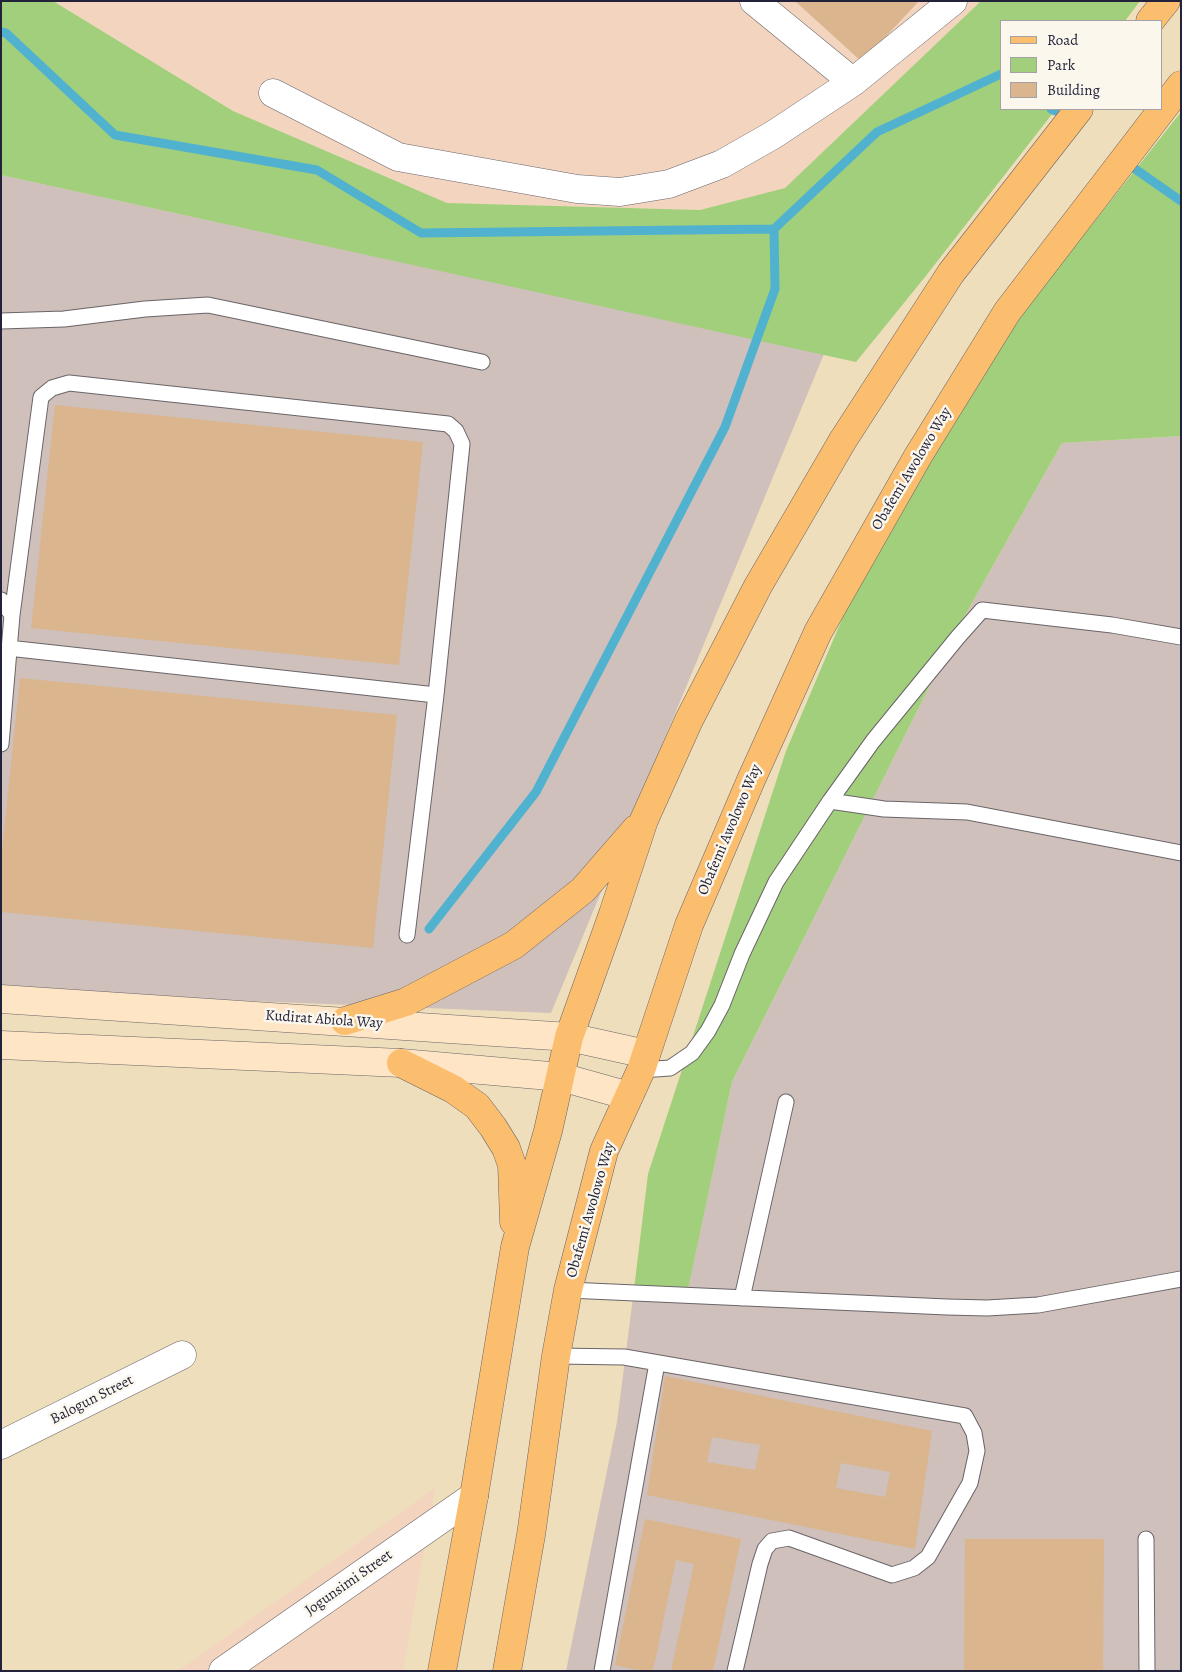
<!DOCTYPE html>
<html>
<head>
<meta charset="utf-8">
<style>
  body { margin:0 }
  #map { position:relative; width:1182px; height:1672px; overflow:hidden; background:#efdebc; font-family:Alegreya,serif }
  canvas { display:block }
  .frame { position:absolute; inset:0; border:2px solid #22223b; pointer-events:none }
  .legend { position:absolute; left:1000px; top:20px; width:162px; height:90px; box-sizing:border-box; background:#fbf7ec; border:1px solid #a4a2a5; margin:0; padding:6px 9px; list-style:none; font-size:15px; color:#22223b }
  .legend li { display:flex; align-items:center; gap:10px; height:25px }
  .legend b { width:25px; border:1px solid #a4a2a5 }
</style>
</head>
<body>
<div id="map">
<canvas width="1182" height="1672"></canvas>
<div class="frame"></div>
<ul class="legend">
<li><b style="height:6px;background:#fbbd6e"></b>Road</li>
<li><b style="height:14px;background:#a2cf7c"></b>Park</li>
<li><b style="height:14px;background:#dab58d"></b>Building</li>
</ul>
</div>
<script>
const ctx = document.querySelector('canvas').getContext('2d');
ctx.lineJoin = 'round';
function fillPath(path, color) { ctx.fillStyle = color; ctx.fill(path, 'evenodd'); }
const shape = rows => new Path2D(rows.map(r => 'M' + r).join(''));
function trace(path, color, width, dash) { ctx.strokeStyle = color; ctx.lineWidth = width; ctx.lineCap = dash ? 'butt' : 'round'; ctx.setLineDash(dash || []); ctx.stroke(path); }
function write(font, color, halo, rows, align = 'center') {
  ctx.font = font + ' Alegreya,serif'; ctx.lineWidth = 5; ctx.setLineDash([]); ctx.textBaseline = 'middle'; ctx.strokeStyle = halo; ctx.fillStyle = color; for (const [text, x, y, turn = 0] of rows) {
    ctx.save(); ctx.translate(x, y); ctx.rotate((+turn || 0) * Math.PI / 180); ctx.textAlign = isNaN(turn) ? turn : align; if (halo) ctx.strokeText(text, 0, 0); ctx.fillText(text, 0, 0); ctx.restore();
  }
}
const built = shape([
  [53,1,981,1,785,188,700,210,447,203,233,111],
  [435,1488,403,1671,178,1671,320,1570]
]);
const industrial = shape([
  [1,175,824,354,551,1013,1,991],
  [1181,436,1181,1671,566,1671,617,1422,633,1297,686,1298,732,1082,752,1042,964,617,1062,443]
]);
const green = shape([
  [1,1,53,1,233,111,447,203,700,210,785,188,981,1,1140,1,1125,21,1001,21,1001,109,1056,109,925,277,856,362,1,175],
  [1181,112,1181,436,1062,443,964,617,732,1082,686,1299,633,1297,648,1174,786,751,885,518,1019,317]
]);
const stream = shape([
  [1,32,6,33,115,135,317,170,421,233,774,229,877,132,1001,74],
  [1051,109,1055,111],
  [1128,164,1181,201],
  [429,929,536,792,725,427,775,289,774,229]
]);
const building = shape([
  [795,1,919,1,862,62],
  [55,405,423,442,399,665,31,628],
  [20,678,397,715,373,948,1,912,1,860],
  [665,1376,932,1431,915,1549,647,1495],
  [712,1437,760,1445,755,1470,707,1462],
  [841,1463,890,1472,885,1497,836,1488],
  [645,1519,741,1539,713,1671,671,1671,694,1564,676,1560,653,1671,641,1671,615,1665],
  [965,1539,1104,1539,1103,1671,964,1671]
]);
const lane = shape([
  [1,321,64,319,145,309,208,305,482,362],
  [1,600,12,615,1,744],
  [12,615,41,397,52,388,69,383,448,424,456,431,462,444,436,695],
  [8,648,436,695,407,935],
  [830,801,884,809,967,812,1181,853],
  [641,1070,670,1068,692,1053,708,1031,722,1005,742,954,776,882,830,801,873,741,958,637,982,610,1112,625,1181,637],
  [568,1290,947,1307,987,1308,1038,1305,1181,1279],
  [742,1298,786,1102],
  [556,1356,624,1357,965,1416,974,1433,977,1451,970,1483,928,1557,914,1568,892,1575,789,1538,772,1541,765,1549,760,1564,735,1671],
  [1146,1539,1147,1671],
  [602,1671,657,1363]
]);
const street = shape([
  [754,1,853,82,953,1],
  [273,93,398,157,577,189,620,192,669,184,722,164,773,135,853,82],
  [1,1445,182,1355],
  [223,1671,474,1496]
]);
const secondary = shape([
  [1,999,569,1037,646,1054],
  [1,1045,401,1063,561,1077,629,1096]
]);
const primary = shape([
  [1150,21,1166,1],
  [345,1021,406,1002,514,945,583,890,636,829],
  [401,1063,453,1089,477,1106,493,1127,506,1148,512,1165,514,1222],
  [442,1671,474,1496,515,1247,548,1131,569,1037,613,914,644,820,689,720,758,586,843,440,951,273,1079,109],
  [507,1671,531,1535,556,1356,568,1290,604,1151,641,1070,689,925,751,780,818,632,918,456,1007,312,1181,85]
]);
const streetNames = [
  ["Obafemi Awolowo Way",912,469,-59],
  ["Obafemi Awolowo Way",730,830,-67],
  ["Kudirat Abiola Way",324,1020,4],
  ["Obafemi Awolowo Way",591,1210,-74],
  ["Balogun Street",92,1400,-27],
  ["Jogunsimi Street",349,1583,-35]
];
fillPath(built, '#f3d4bf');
fillPath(industrial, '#cfc0bb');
fillPath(green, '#a2cf7c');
trace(stream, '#51b2cf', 9);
fillPath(building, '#dab58d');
trace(lane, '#6a6468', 17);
trace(street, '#6a6468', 29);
trace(secondary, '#6a6468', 29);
trace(primary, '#6a6468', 29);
trace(lane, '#fff', 15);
trace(street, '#fff', 28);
trace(secondary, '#fde5c5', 28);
trace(primary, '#fbbd6e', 28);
write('15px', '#22223b', '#fbf7ec', streetNames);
</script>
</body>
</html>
